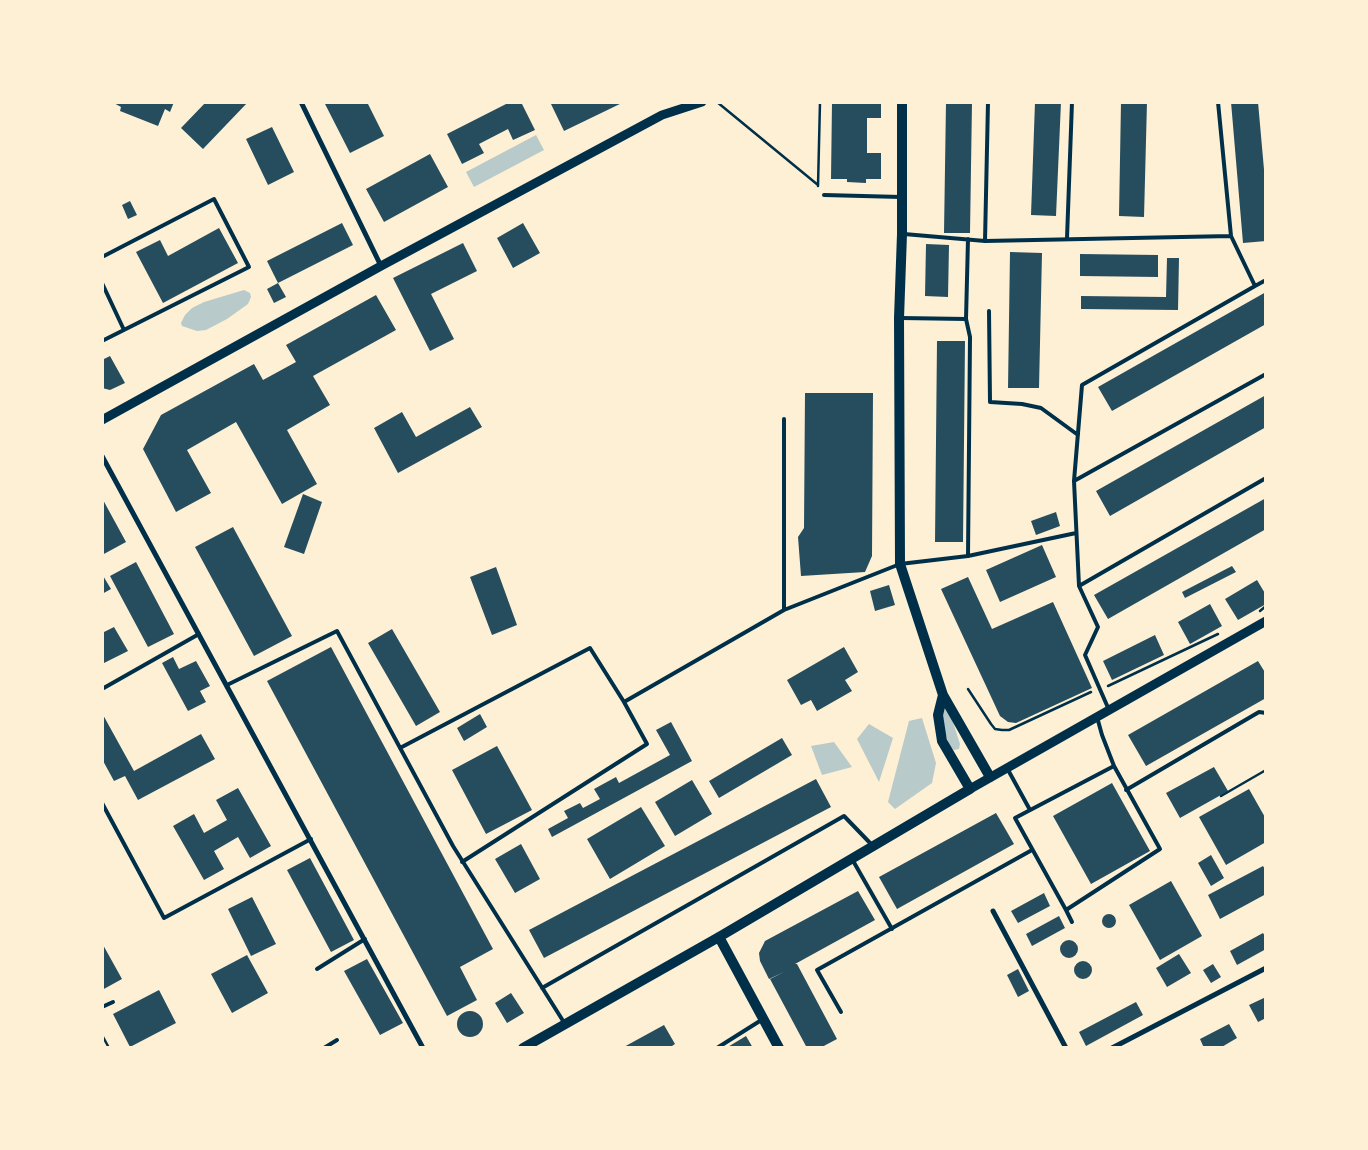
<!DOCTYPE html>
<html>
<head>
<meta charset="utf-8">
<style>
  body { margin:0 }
  #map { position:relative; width:1368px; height:1150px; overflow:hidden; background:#fdf0d5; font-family:Literata,serif }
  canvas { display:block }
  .frame { position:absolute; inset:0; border:104px solid #fdf0d5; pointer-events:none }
</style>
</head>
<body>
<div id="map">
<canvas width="1368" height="1150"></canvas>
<div class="frame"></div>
</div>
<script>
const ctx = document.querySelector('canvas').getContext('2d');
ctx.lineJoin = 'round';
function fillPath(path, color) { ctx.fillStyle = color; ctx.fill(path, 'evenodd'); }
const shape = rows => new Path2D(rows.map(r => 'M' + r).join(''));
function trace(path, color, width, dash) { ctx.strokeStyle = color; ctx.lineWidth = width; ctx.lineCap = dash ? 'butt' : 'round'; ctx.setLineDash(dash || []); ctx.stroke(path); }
const green = shape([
  [536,135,544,150,474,187,466,172],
  [244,290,250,293,251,297,248,304,227,319,206,330,197,331,182,326,181,323,185,315,192,308,204,302],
  [946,706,951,716,960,744,959,749,954,750,950,747,941,720],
  [922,718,936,763,932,783,895,809,888,802,909,721],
  [869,724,893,738,879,782,857,739],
  [834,742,852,767,822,775,811,746]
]);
const building = shape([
  [112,102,174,102,170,112,165,109,158,126,120,111,121,107],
  [206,102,248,102,203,149,181,128],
  [324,102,367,102,384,136,350,153],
  [510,102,521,102,535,130,513,140,508,129,479,144,484,153,462,164,447,134],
  [554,102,624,102,564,131,551,104],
  [832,102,881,102,881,118,867,118,867,153,881,153,881,179,866,179,866,183,847,182,847,179,831,179],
  [946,102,972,102,970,233,944,233],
  [1035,102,1061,102,1056,216,1031,215],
  [1121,102,1147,102,1144,217,1119,216],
  [1231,102,1258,102,1266,192,1266,241,1243,243],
  [272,127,294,172,268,185,246,139],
  [430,154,448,187,384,222,366,189],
  [130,201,137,215,128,219,122,205],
  [342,223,353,245,278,283,286,297,274,303,267,289,278,283,267,261],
  [523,223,540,253,513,268,497,238],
  [219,228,238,263,163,303,136,252,160,240,168,256],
  [463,243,477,271,431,294,454,339,430,351,393,278],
  [926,244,949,245,948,297,925,296],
  [1010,252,1042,253,1039,388,1008,388],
  [1080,254,1158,255,1158,277,1080,276],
  [1167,258,1179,258,1178,310,1081,309,1081,296,1166,297],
  [1266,292,1266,324,1112,411,1098,387],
  [376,295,396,330,313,376,330,405,287,430,317,484,282,504,236,422,187,450,211,493,176,512,143,449,161,415,254,364,263,380,296,362,286,345],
  [937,341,965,341,963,542,935,542],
  [110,356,125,383,110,390,102,388,102,360],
  [805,393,873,393,872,556,865,572,801,576,798,537,804,528],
  [1266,395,1266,427,1110,516,1096,491],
  [470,407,482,427,398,473,374,428,402,412,416,437],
  [303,494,322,502,304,554,284,547],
  [102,498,126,542,102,555],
  [1266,498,1266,529,1108,619,1094,595],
  [1056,512,1060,526,1036,535,1031,521],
  [233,527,292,636,254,656,195,547],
  [1042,545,1056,577,1000,602,986,570],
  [136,562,174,634,148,647,110,576],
  [1232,566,1236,572,1185,598,1182,592],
  [496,567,517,625,492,635,470,577],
  [102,574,111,589,102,594],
  [968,577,992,629,1053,602,1092,688,1016,723,1008,722,1000,716,941,589],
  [1257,580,1266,595,1266,604,1238,620,1225,599],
  [889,585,895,605,875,611,870,591],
  [1210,604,1222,626,1190,644,1178,622],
  [114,627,128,651,102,664,102,633],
  [392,629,440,712,416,726,368,643],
  [1155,635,1164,655,1112,680,1103,661],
  [331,647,493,949,460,967,477,1000,447,1016,267,681],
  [844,647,858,672,845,680,852,691,817,711,811,700,801,705,787,680],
  [173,657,179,669,196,661,210,686,200,691,206,702,188,711,162,663],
  [1258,661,1266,674,1266,698,1146,766,1128,735],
  [102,713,134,771,201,734,215,759,138,800,125,776,114,781,102,759],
  [480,714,487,727,464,741,457,728],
  [671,722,692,761,552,837,548,829,568,818,564,811,580,803,583,808,600,799,594,789,616,777,619,783,670,755,656,730],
  [782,738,792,755,719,798,709,781],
  [497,746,532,810,486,834,452,770],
  [1214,767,1228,791,1180,818,1166,793],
  [816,779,831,807,544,958,529,930],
  [692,780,712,814,675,836,655,802],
  [1112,783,1150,851,1091,884,1053,816],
  [238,788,271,846,250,858,238,837,214,851,224,869,204,880,173,826,194,814,204,833,227,820,216,800],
  [1249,789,1266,819,1266,842,1226,865,1199,817],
  [641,807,665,846,610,879,587,839],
  [996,813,1014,844,897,909,879,877],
  [521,844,540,879,515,893,495,859],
  [1211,855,1224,878,1211,886,1198,863],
  [310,858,354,940,331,952,287,870],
  [1263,866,1266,871,1266,894,1220,919,1208,895],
  [1171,881,1202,936,1160,960,1129,905],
  [858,891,875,920,795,964,797,964,837,1039,820,1048,807,1048,770,979,784,972,769,979,760,961,759,953,765,941,778,934],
  [1044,893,1050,906,1018,923,1011,911],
  [252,897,276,944,251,956,228,909],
  '1102 921a7 7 0 1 1 14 0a7 7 0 1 1-14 0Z',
  [1059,916,1065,928,1032,946,1026,934],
  [1263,933,1266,938,1266,949,1237,965,1230,951],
  '1060 949a9 9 0 1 1 18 0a9 9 0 1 1-18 0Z',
  [102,943,122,979,102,990],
  [1179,954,1191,973,1167,987,1156,968],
  [247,955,268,993,232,1013,211,974],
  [367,959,403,1023,380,1035,344,971],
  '1074 970a9 9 0 1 1 18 0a9 9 0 1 1-18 0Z',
  [1213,964,1221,977,1211,983,1203,970],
  [1018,969,1029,991,1018,997,1007,975],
  [159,990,176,1023,130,1047,113,1014],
  [511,993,524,1013,507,1023,495,1003],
  [1266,997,1266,1018,1258,1022,1249,1005],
  [1136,1002,1143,1015,1086,1046,1079,1032],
  '457 1024a13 13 0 1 1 26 0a13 13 0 1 1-26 0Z',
  [1229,1024,1237,1038,1220,1048,1204,1048,1200,1039],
  [664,1025,675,1044,669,1048,622,1048],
  [746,1036,753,1048,726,1048]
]);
const path = shape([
  [717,102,818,185],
  [818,186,820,102],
  [1260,611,1266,606],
  [1108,686,1218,634],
  [968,689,991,724,995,729,1002,730,1009,730,1091,692],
  [1221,796,1266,770],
  [102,1035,109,1048]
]);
const service = shape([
  [1218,102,1231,236,1255,286,1266,280],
  [824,195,901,197],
  [904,234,985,241,1231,236],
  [1067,238,1072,102],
  [985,241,988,102],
  [102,257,214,199,249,267,102,341],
  [102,283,124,330],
  [989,311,990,402,1022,404,1041,408,1078,435],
  [901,318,966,319],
  [1074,481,1266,374],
  [968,556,970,337,966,319,968,239],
  [1079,586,1266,478],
  [784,610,784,419],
  [227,685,337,631,453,846,565,1024],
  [102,689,199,634],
  [1109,710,1085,655,1098,627,1079,586,1074,481,1082,385,1255,286],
  [1097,717,1102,735,1114,766],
  [400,748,590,648,624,702,784,610,900,564,968,556,1076,533],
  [1114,766,1160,849,1066,910,1015,818,1114,766],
  [1007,768,1030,810],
  [1126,790,1259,712,1266,713],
  [102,803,164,918,311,839],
  [852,859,892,929],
  [462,862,647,744,624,702],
  [1066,910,1072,922],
  [317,969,365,939],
  [542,988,844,816,872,845],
  [102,1007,113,1002],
  [841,1012,817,970,1032,850],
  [324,1048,337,1040],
  [717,1048,763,1019]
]);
const minor = shape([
  [301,102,381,266],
  [102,456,423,1048],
  [993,911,1066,1048],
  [1112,1048,1266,968]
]);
const tertiary = shape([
  [102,420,381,266,662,115,702,102],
  [970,789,1266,621]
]);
const secondary = shape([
  [902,102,902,234,899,318,900,564,943,695,990,777],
  [719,937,779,1048],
  [523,1048,719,937,970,789,942,741,938,715,943,695]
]);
fillPath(green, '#b9caca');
fillPath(building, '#264d5e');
trace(path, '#003049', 2.5);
trace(service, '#003049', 4);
trace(minor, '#003049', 5);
trace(tertiary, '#003049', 9);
trace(secondary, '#003049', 10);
</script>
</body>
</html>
